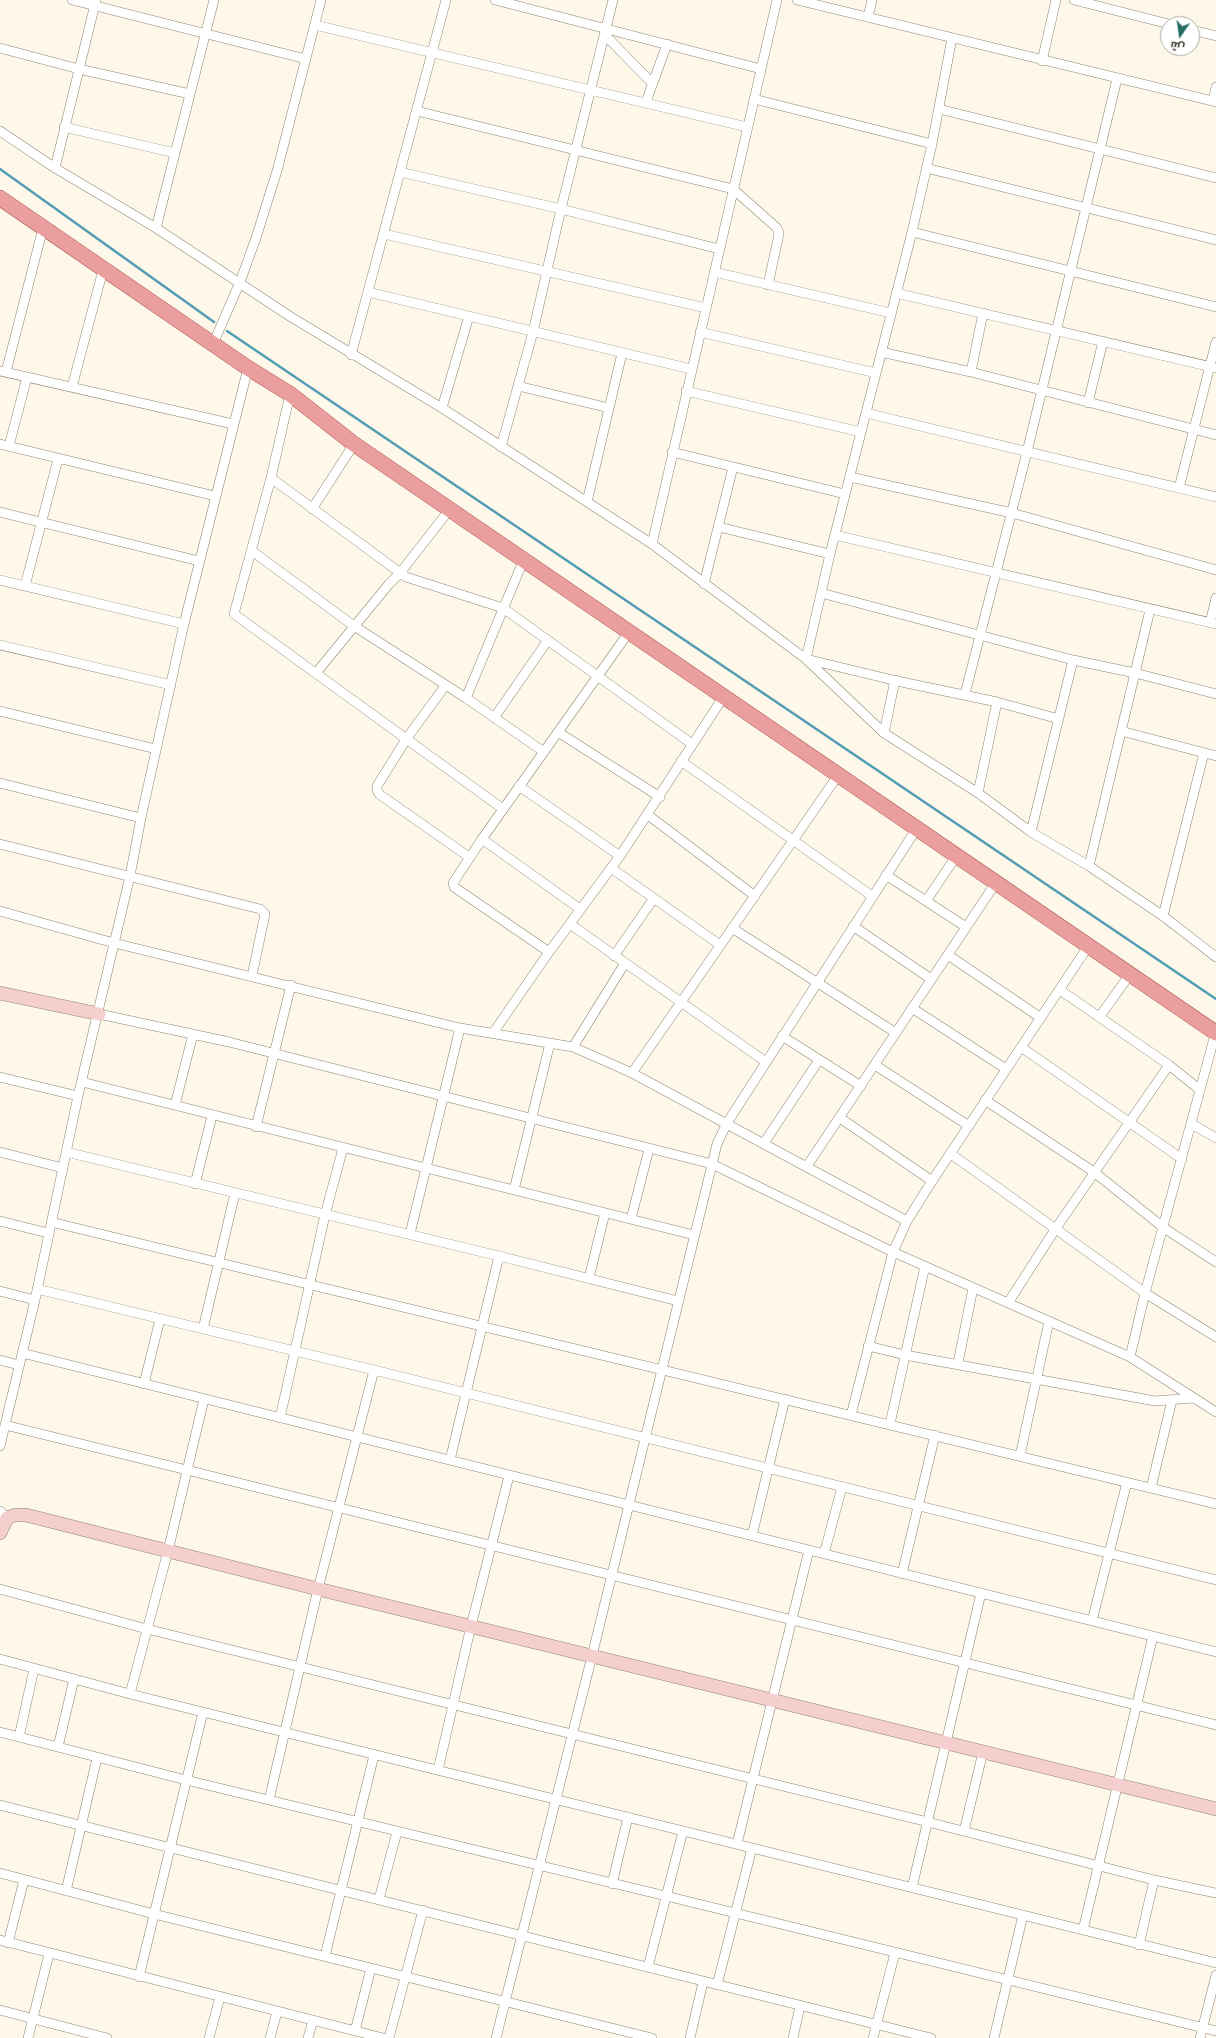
<!DOCTYPE html>
<html>
<head>
<meta charset="utf-8">
<style>
  body { margin:0 }
  #map { position:relative; width:1216px; height:2038px; overflow:hidden; background:#fef8ea; font-family:Helvetica,Cairo,sans-serif }
  canvas { display:block }
  .north { position:absolute; left:1160px; top:16px; width:40px; height:40px; box-sizing:border-box; background:#fff; border:1px solid #aeaca9; border-radius:50%; rotate:193deg; font-size:11px; font-weight:700; line-height:16px; text-align:center; color:#343027 }
  .north::after { content:''; display:block; margin:auto; width:14px; height:18px; background:#286e64; clip-path:polygon(50% 0,100% 100%,50% 72%,0 100%) }
</style>
</head>
<body>
<div id="map">
<canvas width="1216" height="2038"></canvas>
<div class="north">ش</div>
</div>
<script>
const ctx = document.querySelector('canvas').getContext('2d');
ctx.lineJoin = 'round';
const shape = rows => new Path2D(rows.map(r => 'M' + r).join(''));
function trace(path, color, width, dash) { ctx.strokeStyle = color; ctx.lineWidth = width; ctx.lineCap = dash ? 'butt' : 'round'; ctx.setLineDash(dash || []); ctx.stroke(path); }
const stream = shape([
  [0,169,214,322],
  [227,331,1216,999]
]);
const street = shape([
  [72,0,306,59],
  [495,0,761,69],
  [797,0,1216,102],
  [1074,0,1169,24],
  [868,17,872,0],
  [315,25,747,127],
  [1192,30,1216,36],
  [605,35,652,83],
  [952,38,932,144,912,232,830,554,806,659,897,681,997,702],
  [0,48,79,69,190,94],
  [1042,61,1056,0],
  [754,99,932,144],
  [1213,101,1216,87],
  [646,102,667,44],
  [939,109,1216,178],
  [417,111,733,189,777,228,779,234,768,285],
  [64,127,175,153],
  [0,131,55,168,156,228,291,317,442,408,652,544,806,659,884,733,978,793,1031,832,1089,866,1163,916,1216,957],
  [55,168,96,0],
  [926,168,1216,240],
  [400,172,561,209,719,249],
  [156,228,214,0],
  [912,232,1216,307],
  [384,234,706,308],
  [714,272,891,313],
  [368,292,691,369],
  [896,293,1216,368],
  [700,332,876,373],
  [213,344,240,282,256,238,277,171,321,0],
  [881,352,971,372,1216,435],
  [351,355,446,0],
  [0,371,233,424],
  [6,372,43,228],
  [971,372,983,313],
  [518,386,609,408],
  [72,387,103,270],
  [686,391,861,432],
  [290,394,271,478,234,614,503,809],
  [1088,403,1103,341],
  [442,408,469,316],
  [866,413,1216,497],
  [0,444,215,496],
  [9,446,27,377],
  [501,447,533,332,561,209,613,0],
  [672,452,845,494],
  [850,477,1012,513,1216,570],
  [271,478,406,577,503,608,692,744],
  [1179,488,1216,342],
  [587,502,622,353],
  [312,509,354,444],
  [0,512,199,561],
  [719,527,830,554],
  [835,535,1216,624],
  [652,544,777,0],
  [252,551,354,626,466,698,544,752],
  [0,580,184,624],
  [704,584,733,467],
  [25,586,58,459],
  [821,593,1073,660,1135,673,1216,694],
  [1210,623,1216,598],
  [0,645,171,685],
  [316,673,389,584,400,573,450,509],
  [445,686,407,738,377,786,377,790,379,794,469,857],
  [965,694,1027,452,1117,79],
  [466,698,524,559],
  [0,711,156,749],
  [494,718,548,640],
  [1121,731,1216,756],
  [558,732,660,797],
  [884,733,895,680],
  [681,761,872,896],
  [0,783,141,818],
  [519,786,620,856],
  [978,793,997,702,1059,719],
  [648,815,755,896],
  [1031,832,1073,660],
  [482,839,580,909],
  [0,844,260,909,265,914,252,976],
  [1089,866,1150,610],
  [611,868,720,945],
  [886,875,966,927],
  [926,901,957,855],
  [0,911,114,943,460,1028,573,1047,632,1073,907,1221],
  [1163,916,1204,753],
  [570,924,766,1062],
  [853,926,931,979],
  [732,928,896,1033],
  [1089,945,932,1181,907,1221,893,1252,1130,1357,1216,1412],
  [549,952,454,887,453,883,482,839,629,632],
  [948,955,1041,1018],
  [614,956,654,898],
  [1060,990,1169,1065,1200,1090],
  [912,1008,1006,1069],
  [99,1014,229,1042,712,1164,893,1252,851,1415],
  [1100,1016,1131,973],
  [493,1033,549,952,620,856,724,696],
  [782,1036,861,1086],
  [573,1047,625,963],
  [1021,1047,1182,1159],
  [875,1065,969,1126],
  [632,1073,839,774],
  [0,1077,78,1096],
  [82,1082,694,1235],
  [985,1100,1094,1172,1164,1228,1216,1262],
  [175,1105,193,1034],
  [840,1118,932,1181],
  [1192,1124,1216,1138],
  [256,1127,291,985],
  [764,1143,819,1060],
  [0,1152,63,1168],
  [66,1152,499,1256,678,1301],
  [951,1154,1145,1293,1216,1337],
  [807,1166,997,881],
  [195,1184,212,1116],
  [514,1190,550,1043],
  [631,1219,649,1149],
  [0,1221,48,1233],
  [51,1222,1216,1504],
  [410,1234,460,1028],
  [589,1278,605,1213],
  [37,1289,374,1370,1216,1580],
  [0,1291,35,1300],
  [1008,1303,1056,1228,1169,1065],
  [203,1329,235,1193],
  [868,1346,905,1355,1155,1401,1193,1398],
  [22,1353,1216,1652],
  [1130,1357,1145,1293,1216,1031],
  [0,1360,19,1365],
  [958,1363,973,1288],
  [144,1384,160,1319],
  [280,1418,325,1215,343,1148],
  [890,1424,925,1266],
  [5,1425,1216,1725],
  [0,1446,35,1300,78,1096,130,876,141,818,184,624,248,368],
  [1020,1456,1049,1321],
  [450,1460,499,1256],
  [1151,1488,1172,1400],
  [0,1511,7,1518],
  [752,1536,785,1399],
  [824,1554,842,1487],
  [902,1574,935,1435],
  [0,1589,147,1629,928,1822,1154,1880,1216,1893],
  [1092,1621,1127,1482],
  [0,1659,130,1694,1216,1963],
  [130,1694,168,1551,204,1399],
  [0,1732,186,1780,666,1896,1216,2031],
  [19,1737,34,1669],
  [58,1747,74,1679],
  [438,1770,471,1626,509,1476],
  [269,1800,318,1589,374,1370],
  [0,1805,931,2038],
  [964,1831,983,1752],
  [737,1844,809,1550],
  [0,1873,154,1914,652,2038],
  [612,1884,628,1817],
  [912,1888,981,1593],
  [66,1891,97,1758],
  [379,1899,397,1832],
  [1083,1930,1153,1636],
  [0,1940,383,2038],
  [8,1943,24,1880],
  [1139,1945,1154,1880],
  [325,1956,374,1755],
  [648,1967,683,1831],
  [139,1977,203,1712],
  [717,1985,752,1848],
  [0,2010,107,2038],
  [355,2031,371,1968],
  [28,2038,49,1954],
  [209,2038,220,1997],
  [270,2038,277,2012],
  [308,2038,313,2020],
  [389,2038,423,1910],
  [496,2038,592,1656,717,1144,727,1123,917,828],
  [690,2038,703,1982],
  [793,2038,800,2006],
  [873,2038,895,1953],
  [994,2038,1023,1915],
  [1200,2038,1216,1975]
]);
const secondary = shape([
  [0,993,99,1014],
  [0,1533,7,1518,15,1515,26,1515,318,1589,1216,1809]
]);
const primary = shape([
  [0,198,248,368,290,394,354,444,1216,1033]
]);
trace(stream, '#529cb4', 2.5);
trace(street, '#8e8570', 10);
trace(secondary, '#8e8570', 14);
trace(primary, '#a24e4a', 16);
trace(street, '#fff', 9);
trace(secondary, '#f5cfce', 13);
trace(primary, '#eb9e9e', 15);
</script>
</body>
</html>
